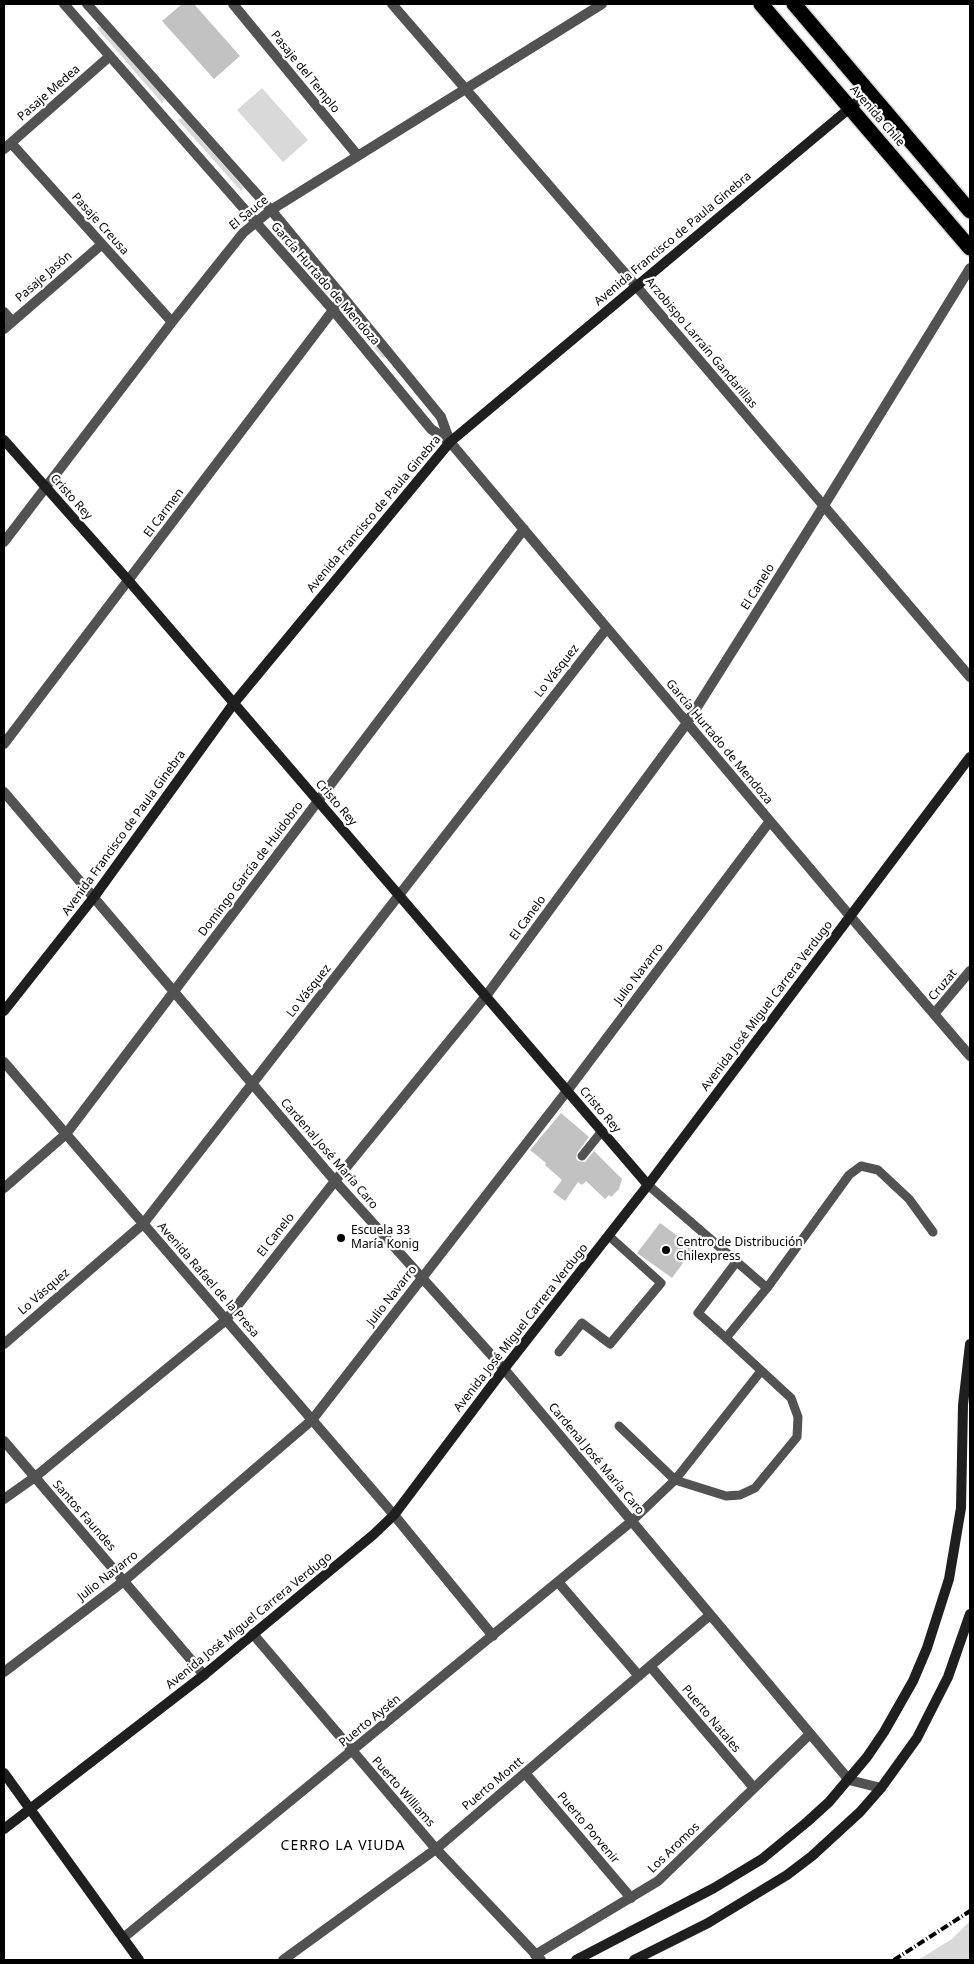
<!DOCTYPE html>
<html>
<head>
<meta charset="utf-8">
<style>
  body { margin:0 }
  #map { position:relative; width:974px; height:1964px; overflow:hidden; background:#fff; font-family:"Noto Sans",sans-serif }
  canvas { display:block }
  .frame { position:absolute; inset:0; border:5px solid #000; pointer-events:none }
</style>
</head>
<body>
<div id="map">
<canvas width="974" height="1964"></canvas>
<div class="frame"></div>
</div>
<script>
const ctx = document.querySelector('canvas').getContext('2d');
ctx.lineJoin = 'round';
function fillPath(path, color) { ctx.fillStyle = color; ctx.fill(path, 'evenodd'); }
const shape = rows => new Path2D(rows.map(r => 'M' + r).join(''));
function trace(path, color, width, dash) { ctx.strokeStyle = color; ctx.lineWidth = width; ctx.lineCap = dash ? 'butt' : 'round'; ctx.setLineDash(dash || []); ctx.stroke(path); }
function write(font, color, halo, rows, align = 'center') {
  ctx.font = font + ' "Noto Sans",sans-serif'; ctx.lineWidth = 4.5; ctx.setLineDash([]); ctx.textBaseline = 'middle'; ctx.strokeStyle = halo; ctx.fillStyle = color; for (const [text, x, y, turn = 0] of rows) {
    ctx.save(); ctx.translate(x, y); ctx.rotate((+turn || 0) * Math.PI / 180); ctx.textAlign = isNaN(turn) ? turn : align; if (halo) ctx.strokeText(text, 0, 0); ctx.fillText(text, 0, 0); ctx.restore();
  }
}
const green = shape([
  [100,26,166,98,162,103,97,28],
  [262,88,308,140,283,162,237,110],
  [182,118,244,188,241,191,178,120],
  [290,235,336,291,330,296,285,239],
  [355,319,386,356,383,358,351,323],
  [970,1921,970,1960,918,1960,952,1939]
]);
const building = shape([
  [182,4,194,4,240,56,214,79,162,21],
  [561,1113,589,1137,577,1153,576,1158,578,1161,585,1162,594,1151,622,1179,619,1189,611,1197,609,1195,605,1199,586,1181,582,1185,578,1182,565,1201,553,1192,562,1180,545,1165,546,1163,530,1150],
  [660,1223,694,1248,672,1278,637,1253]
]);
const lane = shape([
  [582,1156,602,1131],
  [767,1288,849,1175,861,1166,878,1170,909,1199,933,1232],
  [726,1338,698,1313,737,1261],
  [559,1352,582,1323,610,1344,661,1283,609,1236],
  [619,1426,675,1480,726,1496,740,1495,755,1488,797,1437,798,1417,791,1398,726,1338,767,1288,648,1185],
  [632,1521,675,1480,761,1371]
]);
const street = shape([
  [64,4,333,310,431,429,450,442,850,916,970,1056],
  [87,4,271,210,343,297,441,417,450,442],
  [233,4,358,156],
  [392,4,636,286,970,677],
  [11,143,172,322],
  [4,149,110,56],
  [4,312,12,321],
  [4,329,101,245],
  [4,542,172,322,243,233,271,210,602,4],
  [4,744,343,297],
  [4,792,335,1181,504,1369,849,1780,881,1788],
  [934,1014,970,971],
  [4,1062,394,1515,493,1636],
  [4,1188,66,1134,524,529],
  [4,1344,143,1224,607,628],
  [4,1441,204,1675],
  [4,1499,35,1477,226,1320,335,1181,486,996,687,723,823,507,970,268],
  [558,1582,639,1676],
  [253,1634,436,1849,541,1960],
  [650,1666,754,1788],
  [4,1672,124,1581,312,1420,567,1091,770,821],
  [525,1773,631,1898],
  [123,1938,632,1521],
  [535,1955,658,1881,810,1734],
  [283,1960,436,1849,710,1615]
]);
const secondary = shape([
  [4,440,128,580,648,1185],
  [4,1011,94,897,234,703,450,442,869,92],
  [4,1773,139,1960],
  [4,1829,204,1675,373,1535,394,1515,504,1369,648,1185,970,757],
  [576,1960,714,1888,762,1859,807,1822,829,1802,867,1757,884,1732,913,1681,927,1648,949,1579,961,1508,963,1405,970,1344],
  [634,1960,708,1923,787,1875,812,1856,860,1812,881,1788,917,1738,948,1677,970,1614]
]);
const highway = shape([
  [761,4,970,248],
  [794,4,970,211]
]);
const rail = shape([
  [894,1960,970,1911]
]);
const markers = [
  [341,1238,5,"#000"],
  [666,1250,5,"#000"]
];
const streetNames = [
  ["Pasaje del Templo",305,72,51],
  ["Pasaje Medea",49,93,-41],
  ["Avenida Chile",877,116,49],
  ["El Sauce",249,213,-39],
  ["Pasaje Creusa",100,224,48],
  ["Avenida Francisco de Paula Ginebra",673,239,-40],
  ["Pasaje Jasón",44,277,-41],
  ["García Hurtado de Mendoza",325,284,49],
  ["Arzobispo Larraín Gandarillas",701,343,50],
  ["Cristo Rey",71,497,48],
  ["El Carmen",164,513,-53],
  ["Avenida Francisco de Paula Ginebra",374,514,-50],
  ["El Canelo",758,587,-58],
  ["Lo Vásquez",557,671,-52],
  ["García Hurtado de Mendoza",719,742,50],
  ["Cristo Rey",336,803,49],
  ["Avenida Francisco de Paula Ginebra",124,833,-54],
  ["Domingo García de Huidobro",251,869,-53],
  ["El Canelo",528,918,-54],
  ["Julio Navarro",639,974,-53],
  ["Cruzat",943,985,-50],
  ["Lo Vásquez",309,991,-52],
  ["Avenida José Miguel Carrera Verdugo",767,1006,-53],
  ["Cristo Rey",600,1110,49],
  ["Cardenal José María Caro",329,1154,49],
  ["El Canelo",276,1235,-52],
  ["Avenida Rafael de la Presa",208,1280,49],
  ["Lo Vásquez",44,1292,-41],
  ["Julio Navarro",392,1296,-52],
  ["Avenida José Miguel Carrera Verdugo",521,1328,-52],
  ["Cardenal José María Caro",596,1459,50],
  ["Santos Faundes",84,1516,49],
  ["Julio Navarro",108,1576,-38],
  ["Avenida José Miguel Carrera Verdugo",249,1621,-39],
  ["Puerto Natales",711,1719,50],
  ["Puerto Aysén",370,1721,-39],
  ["Puerto Montt",493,1784,-40],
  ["Puerto Williams",403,1792,49],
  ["Puerto Porvenir",588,1828,50],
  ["Los Aromos",674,1848,-44]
];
const poiNames = [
  ["Escuela 33",351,1231],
  ["María Konig",351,1245],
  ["Centro de Distribución",676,1243],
  ["Chilexpress",676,1257]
];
const neighbourhoodNames = [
  ["CERRO LA VIUDA",343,1846]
];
fillPath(green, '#d9d9d9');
fillPath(building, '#c2c2c2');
trace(highway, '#dbdbdb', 18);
trace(lane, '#525252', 9);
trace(street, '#525252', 10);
trace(secondary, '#1f1f1f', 10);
trace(highway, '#000', 15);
trace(rail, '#000', 4, [8, 2.5, 1, 2.5]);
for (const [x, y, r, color] of markers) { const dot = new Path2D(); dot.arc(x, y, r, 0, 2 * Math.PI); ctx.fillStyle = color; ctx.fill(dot); trace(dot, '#fff', 2); }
write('12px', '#000', '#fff', streetNames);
write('12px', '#000', '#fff', poiNames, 'left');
ctx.letterSpacing = '1px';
write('14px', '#000', '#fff', neighbourhoodNames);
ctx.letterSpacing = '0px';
</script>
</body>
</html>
